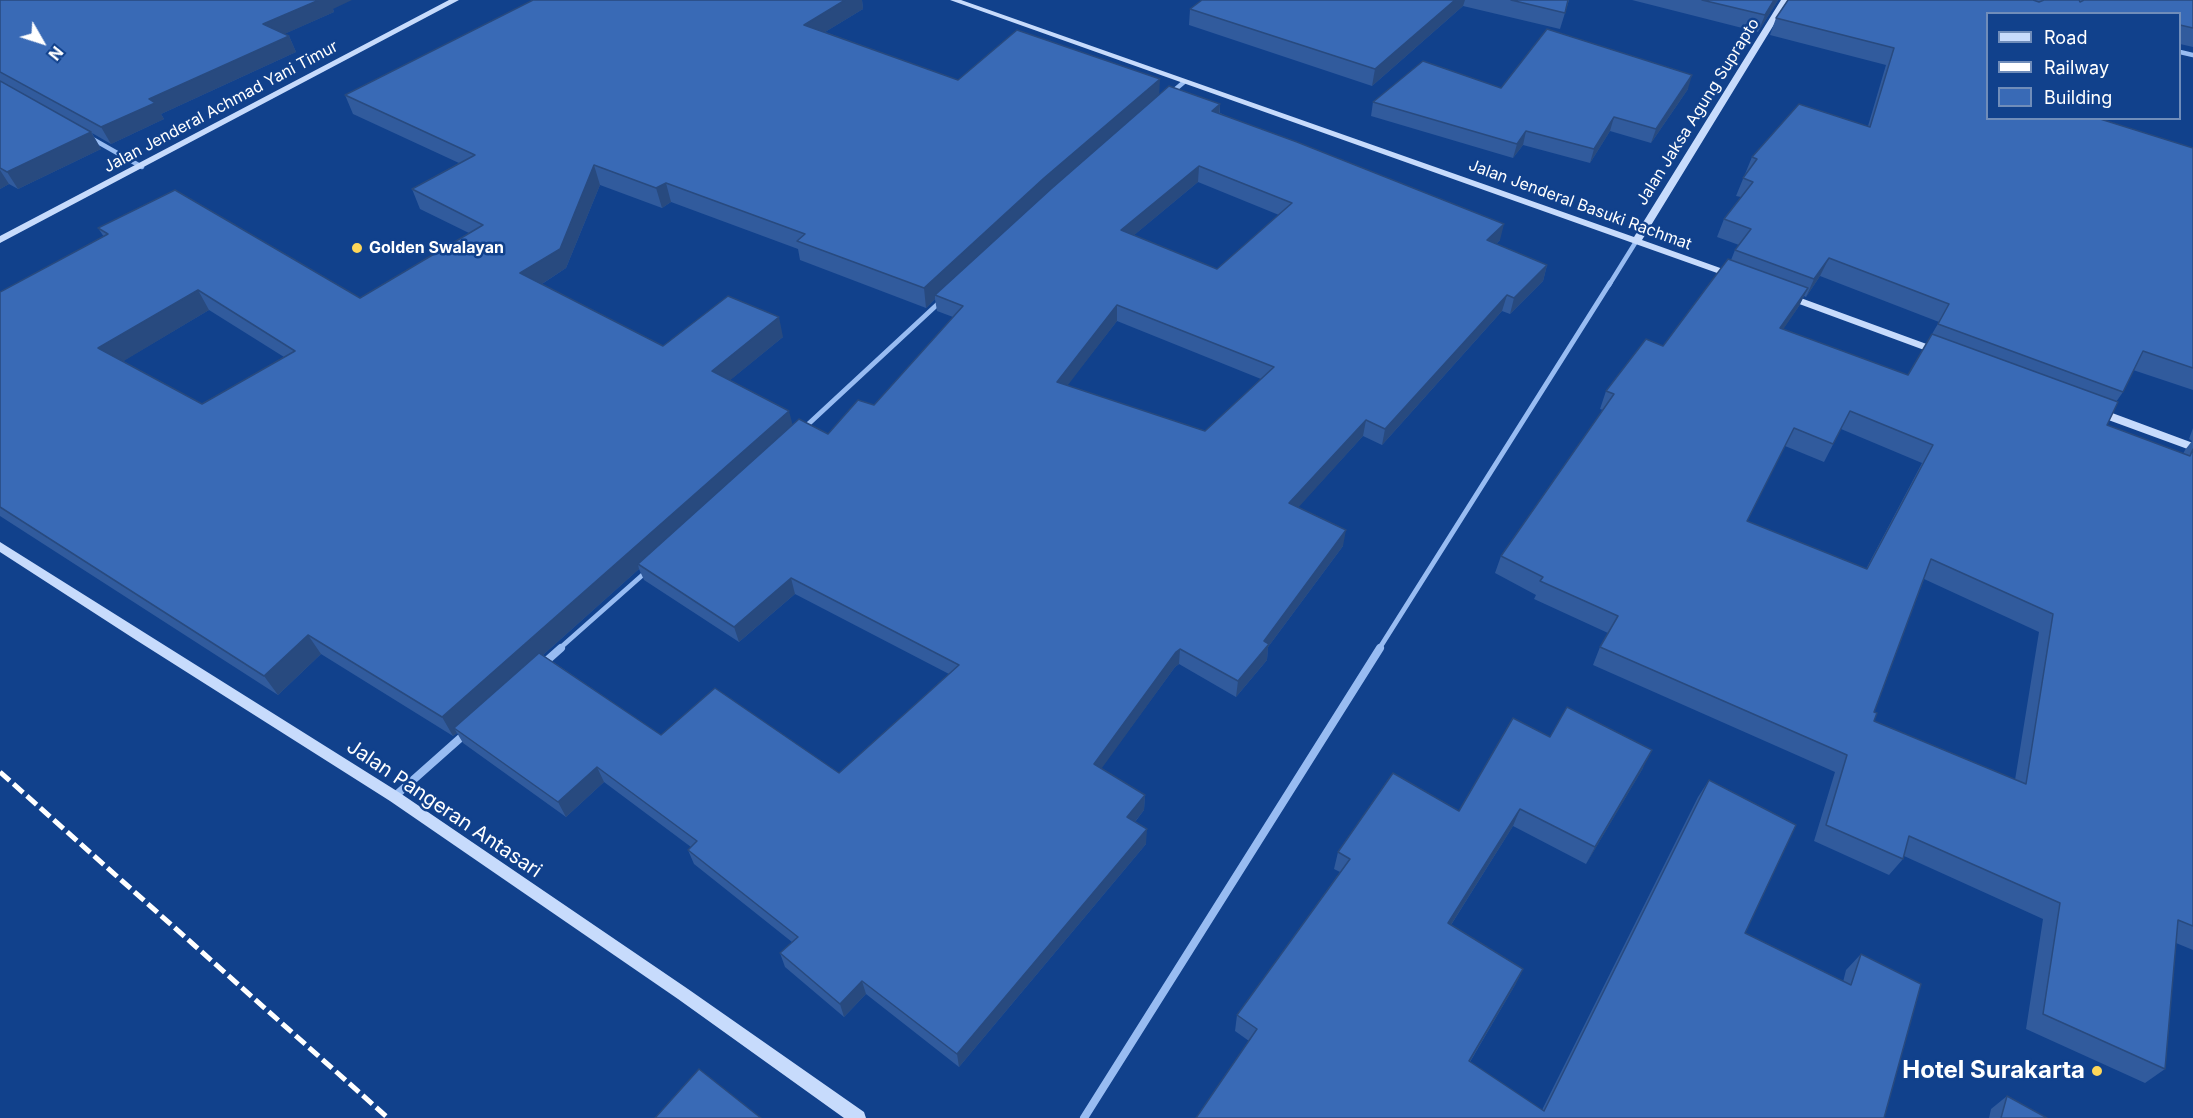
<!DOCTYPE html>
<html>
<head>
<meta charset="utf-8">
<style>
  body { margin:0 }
  #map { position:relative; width:2193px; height:1118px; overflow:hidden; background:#11418c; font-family:Inter,sans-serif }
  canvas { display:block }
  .legend { position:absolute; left:1986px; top:12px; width:195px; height:108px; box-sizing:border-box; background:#11418c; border:2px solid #708dba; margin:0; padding:8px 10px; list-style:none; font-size:18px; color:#fff }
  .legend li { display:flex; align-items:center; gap:12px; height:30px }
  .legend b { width:30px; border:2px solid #708dba }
  .north { position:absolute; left:12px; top:12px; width:60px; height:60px; -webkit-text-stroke:4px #11418c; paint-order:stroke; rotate:129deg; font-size:16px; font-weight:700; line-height:24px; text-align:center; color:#fff }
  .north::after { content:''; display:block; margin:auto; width:21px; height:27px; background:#fff; clip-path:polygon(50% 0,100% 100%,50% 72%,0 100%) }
</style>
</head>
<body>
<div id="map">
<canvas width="2193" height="1118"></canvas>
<ul class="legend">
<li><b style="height:8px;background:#c7dbfc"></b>Road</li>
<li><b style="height:8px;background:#fff"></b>Railway</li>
<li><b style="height:16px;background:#396ab6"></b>Building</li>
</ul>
<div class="north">N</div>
</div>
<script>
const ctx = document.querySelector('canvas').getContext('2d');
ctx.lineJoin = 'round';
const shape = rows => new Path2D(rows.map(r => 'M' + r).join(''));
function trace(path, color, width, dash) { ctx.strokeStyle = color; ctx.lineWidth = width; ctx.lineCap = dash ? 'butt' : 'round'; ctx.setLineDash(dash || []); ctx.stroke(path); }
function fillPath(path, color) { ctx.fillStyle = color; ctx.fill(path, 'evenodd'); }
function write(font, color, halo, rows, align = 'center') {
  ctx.font = font + ' Inter,sans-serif'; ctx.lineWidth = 5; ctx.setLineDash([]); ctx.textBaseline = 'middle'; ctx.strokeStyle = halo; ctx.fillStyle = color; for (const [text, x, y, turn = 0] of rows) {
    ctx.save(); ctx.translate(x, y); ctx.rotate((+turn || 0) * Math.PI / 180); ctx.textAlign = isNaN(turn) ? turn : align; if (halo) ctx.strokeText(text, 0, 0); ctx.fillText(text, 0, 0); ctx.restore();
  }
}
const streetFar2 = shape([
  [2180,52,2193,55],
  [1171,93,1184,82],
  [89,137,142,167],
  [1609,285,1637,240]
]);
const streetFar1 = shape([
  [803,429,941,301],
  [559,649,647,571],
  [1379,649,1610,283]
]);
const street = shape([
  [543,664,561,648],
  [395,796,466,733],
  [1084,1118,1380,648]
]);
const secondary = shape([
  [449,0,459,0,0,243,0,236,449,0],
  [950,0,961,0,1634,237,1781,0,1789,0,1642,240,1737,274,1737,278,1734,279,950,0],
  [1787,293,1943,350,1944,352,1943,354,1935,354,1783,298,1783,294,1787,293],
  [2096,407,2193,443,2193,451,2092,414,2091,411,2096,407],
  [0,542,400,793,688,989,864,1112,866,1118,844,1118,678,999,390,801,136,640,0,552,0,542]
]);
const rail = shape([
  [0,772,388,1118]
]);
const wall = shape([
  [0,0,333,9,334,12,284,34,289,36,296,52,161,114,164,119,111,144,92,133,101,149,18,189,9,184,0,189],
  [533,0,862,0,863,9,825,32,958,80,1159,95,1220,104,1220,113,1500,240,1496,244,1547,265,1543,281,1510,314,1502,311,1382,445,1363,436,1298,507,1343,546,1268,647,1267,660,1236,697,1179,664,1175,667,1101,768,1145,795,1144,810,1135,822,1146,844,959,1067,866,994,844,1017,785,967,780,953,792,942,694,864,688,850,691,847,604,782,566,817,463,743,457,733,453,736,321,654,278,695,0,516,0,292,104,237,98,228,360,298,469,233,420,209,412,189,459,163,353,114,345,95],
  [1198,182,1279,215,1217,269,1134,235],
  [600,185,662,208,671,202,798,249,800,260,926,308,935,299,937,311,953,317,874,405,828,434,793,425,730,380,783,337,663,346,542,284,566,268],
  [209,310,284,357,202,404,123,361],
  [1117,321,1261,379,1205,431,1067,385],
  [639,569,644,580,739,642,795,594,949,674,839,773,661,735,543,655],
  [1202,0,1569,0,1560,29,1463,6,1372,86,1189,25,1190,9],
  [1632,0,1778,0,1758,32],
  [1788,0,2079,0,2080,2,2080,0,2193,0,2193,47,2180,44,2180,14,1988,14,1988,118,2193,148,2193,390,2133,370,2123,392,2116,402,2107,425,2183,454,2185,450,2192,441,2189,439,2193,428,2193,950,2176,943,2165,1069,2145,1083,2026,1029,2043,919,1904,856,1903,859,1889,875,1814,841,1835,772,1593,665,1600,647,1608,633,1534,599,1536,595,1495,573,1501,556,1603,410,1600,409,1606,391,1663,346,1731,260,1735,250,1739,245,1717,237,1724,219,1741,197,1736,196,1752,157,1868,126,1886,65,1770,35,1776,18],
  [1820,276,1939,322,1908,375,1783,329,1799,306,1804,296,1806,297],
  [1841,429,1922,463,1866,569,1747,521,1785,446,1824,462],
  [1924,579,2039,632,2015,780,1874,721,1874,712],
  [1501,88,1688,89,1651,143,1610,131,1590,163,1523,145,1513,158,1371,116,1373,102],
  [1550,737,1643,768,1586,864,1513,826,1451,925,1523,969,1515,985,1470,1062,1542,1110,1698,797,1709,780,1745,933,1843,982,1846,970,1861,954,1884,1118,1196,1118,1249,1041,1235,1031,1237,1015,1340,872,1334,869,1338,852,1459,811],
  [2007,1096,2047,1118,1989,1118,1991,1109]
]);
const shadedWall = shape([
  [319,0,352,0,333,9,334,12,271,40,263,24],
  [845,0,862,0,863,9,807,43,804,25],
  [1455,0,1465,0,1463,6,1372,86,1375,69],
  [1774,0,1778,0,1758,32,1765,15],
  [289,36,296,52,161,114,164,119,111,144,101,127,149,99],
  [1692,75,1688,89,1651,143,1656,129],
  [1160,79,1159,98,935,295,935,299,926,308,924,288,1044,178],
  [1220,104,1219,119,1212,111],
  [1614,117,1610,131,1590,163,1594,149],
  [1526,131,1523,145,1513,158,1517,144],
  [91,132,101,149,18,189,7,172],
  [594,165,600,185,566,268,528,293,520,273],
  [1199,166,1198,182,1121,246,1121,230],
  [0,170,9,184,0,189],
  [666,183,671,202,662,208,656,188],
  [1504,224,1500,240,1484,256,1487,240],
  [1829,258,1820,276,1806,297,1814,279],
  [1547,265,1543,281,1510,314,1514,298],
  [1808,288,1799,306,1772,346,1780,328],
  [198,290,209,310,112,368,98,348],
  [1507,295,1502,311,1382,445,1385,429],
  [1117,305,1117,321,1058,398,1057,382],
  [779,317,783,337,717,391,712,371],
  [789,411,794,430,638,564,639,569,458,731,454,728,457,733,453,736,442,717],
  [1366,420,1363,436,1287,520,1289,503],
  [1346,530,1343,546,1268,647,1267,660,1236,697,1238,681,1264,641],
  [791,578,795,594,739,642,734,627],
  [308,635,321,654,278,695,264,676],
  [1180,649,1179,664,1175,667,1094,779,1094,764,1176,652],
  [1652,750,1643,768,1586,864,1595,847],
  [597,767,604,782,566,817,558,802],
  [1145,795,1144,810,1127,832,1127,817],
  [1520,809,1513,826,1442,939,1448,923],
  [1147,829,1146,844,959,1067,957,1054],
  [1523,969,1515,985,1461,1076,1469,1061],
  [862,981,866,994,844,1017,840,1004]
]);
const building = shape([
  [0,0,319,0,263,24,289,36,149,99,155,103,101,127,0,72,0,0],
  [533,0,845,0,804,25,958,80,1017,30,1160,79,1044,178,924,288,797,241,805,234,666,183,656,188,594,165,560,249,520,273,663,346,728,296,779,317,712,371,789,411,442,717,308,635,264,676,0,507,0,292,108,234,98,228,175,190,360,298,483,225,412,189,475,155,345,95,533,0],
  [198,290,295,351,202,404,98,348,198,290],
  [1202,0,1455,0,1375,69,1190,9,1202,0],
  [1511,0,1568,0,1565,13,1511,0],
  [1702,0,1774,0,1765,15,1702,0],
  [1788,0,2033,0,2039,2,2044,0,2079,0,2080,2,2084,0,2193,0,2193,28,2180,25,2180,14,1988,14,1988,118,2097,118,2193,148,2193,368,2143,351,2123,392,1938,324,1949,304,1829,258,1814,279,1735,250,1751,229,1724,219,1753,182,1743,178,1757,159,1752,157,1799,104,1870,127,1894,48,1776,18,1788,0],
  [1547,29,1692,75,1656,129,1614,117,1594,149,1526,131,1517,144,1373,102,1423,61,1501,88,1547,29],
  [0,81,91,132,7,172,0,168,0,81],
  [1169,86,1220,104,1212,111,1297,142,1504,224,1487,240,1547,265,1514,298,1507,295,1385,429,1366,420,1289,503,1346,530,1264,641,1269,644,1238,681,1180,649,1176,652,1094,764,1145,795,1127,817,1147,829,957,1054,862,981,840,1004,780,953,798,937,688,850,697,841,597,767,558,802,454,728,539,653,661,735,715,688,839,773,959,665,791,578,734,627,638,564,799,419,828,434,858,400,874,405,963,306,935,295,1051,189,1169,86],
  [1199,166,1292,203,1217,269,1121,230,1199,166],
  [1117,305,1274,367,1205,431,1057,382,1117,305],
  [1728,259,1808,288,1780,328,1908,375,1932,334,2118,402,2107,425,2190,456,2193,449,2193,926,2178,920,2165,1069,2043,1014,2060,903,1909,836,1903,859,1826,825,1847,755,1600,647,1618,616,1540,581,1543,577,1501,556,1614,394,1606,391,1646,339,1663,346,1728,259],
  [1850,411,1933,445,1867,569,1747,521,1794,428,1833,444,1850,411],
  [1931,559,2053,614,2026,784,1874,721,1877,713,1874,712,1931,559],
  [1567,707,1652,750,1595,847,1520,809,1448,923,1523,969,1469,1061,1544,1111,1709,780,1796,825,1745,933,1851,985,1861,954,1921,984,1884,1118,1196,1118,1257,1029,1237,1015,1350,859,1338,852,1393,773,1459,811,1513,718,1550,737,1567,707],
  [699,1069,761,1118,655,1118,699,1069],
  [2007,1096,2047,1118,2001,1118,2007,1096]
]);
const markers = [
  [357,248,6,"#ffd759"],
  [2097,1071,6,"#ffd759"]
];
const farStreetnames = [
  ["Jalan Jenderal Achmad Yani Timur",221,107,-28],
  ["Jalan Jaksa Agung Suprapto",1698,112,-58],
  ["Jalan Jenderal Basuki Rachmat",1580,205,20]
];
const farPoinames = [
  ["Golden Swalayan",369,248]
];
const streetNames = [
  ["Jalan Pangeran Antasari",444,809,34]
];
const nearPoinames = [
  ["Hotel Surakarta",2085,1071]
];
trace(streetFar2, '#98bcf2', 4.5);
trace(streetFar1, '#98bcf2', 5);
trace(street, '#98bcf2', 8);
fillPath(secondary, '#c7dbfc');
trace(rail, '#fff', 5, [13, 5]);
fillPath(wall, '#315b9d');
fillPath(shadedWall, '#284a7f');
fillPath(building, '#396ab6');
trace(building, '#284a7f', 1.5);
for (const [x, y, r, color] of markers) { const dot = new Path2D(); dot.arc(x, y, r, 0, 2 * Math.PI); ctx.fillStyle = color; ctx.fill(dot); trace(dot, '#11418c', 2); }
write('16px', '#fff', '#11418c', farStreetnames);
write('bold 16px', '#fff', '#11418c', farPoinames, 'left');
write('20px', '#fff', '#11418c', streetNames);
write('bold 24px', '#fff', '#11418c', nearPoinames, 'right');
</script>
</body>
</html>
